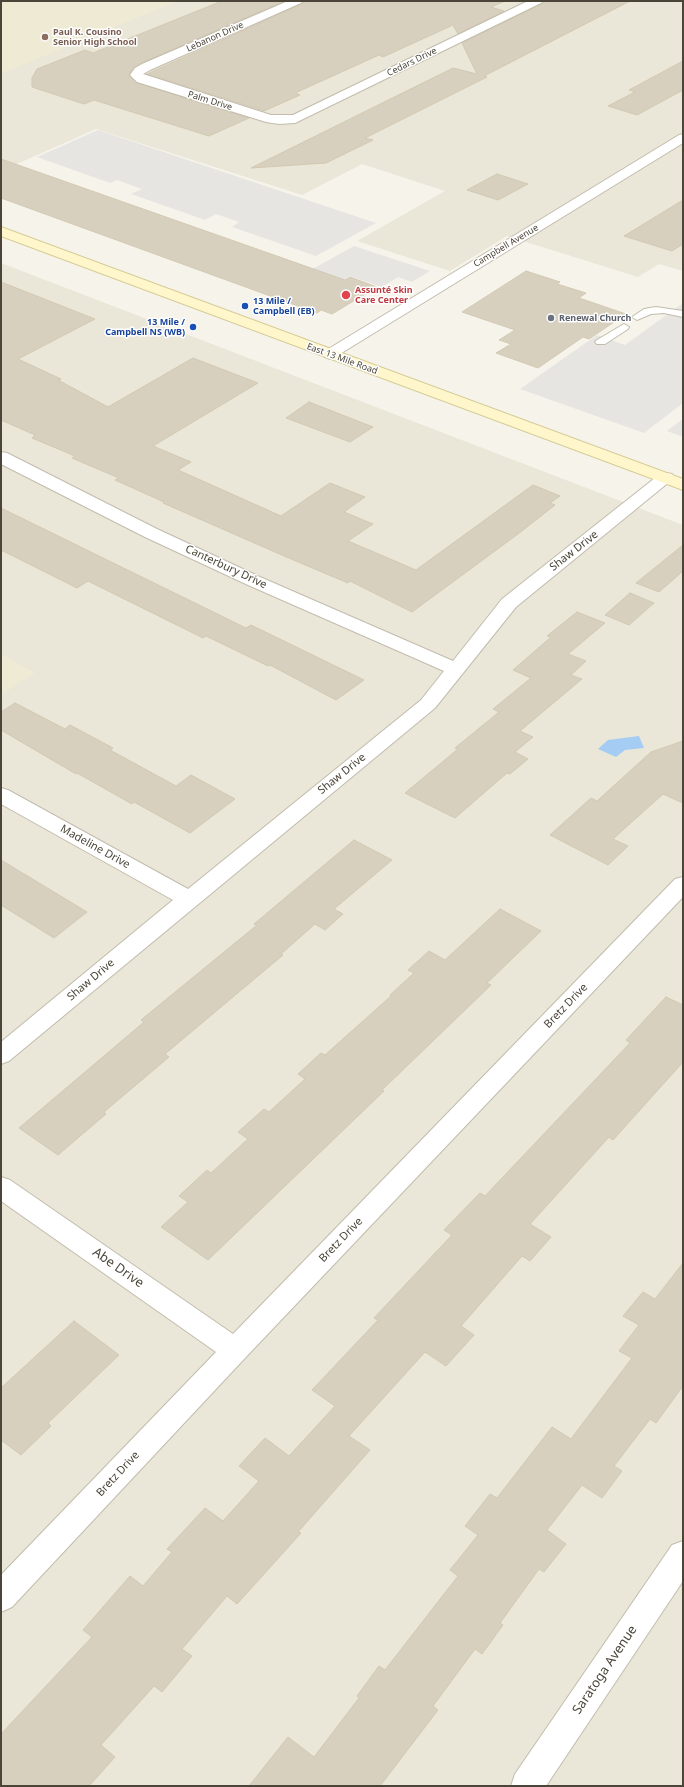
<!DOCTYPE html>
<html>
<head>
<meta charset="utf-8">
<style>
  body { margin:0 }
  #map { position:relative; width:684px; height:1787px; overflow:hidden; background:#f6f3ea; font-family:"Noto Sans",sans-serif }
  canvas { display:block }
  .frame { position:absolute; inset:0; border:2px solid #4a4538; pointer-events:none }
</style>
</head>
<body>
<div id="map">
<canvas width="684" height="1787"></canvas>
<div class="frame"></div>
</div>
<script>
const ctx = document.querySelector('canvas').getContext('2d');
ctx.lineJoin = 'round';
function fillPath(path, color) { ctx.fillStyle = color; ctx.fill(path, 'evenodd'); }
const shape = rows => new Path2D(rows.map(r => 'M' + r).join(''));
function trace(path, color, width, dash) { ctx.strokeStyle = color; ctx.lineWidth = width; ctx.lineCap = dash ? 'butt' : 'round'; ctx.setLineDash(dash || []); ctx.stroke(path); }
function write(font, color, halo, rows, align = 'center') {
  ctx.font = font + ' "Noto Sans",sans-serif'; ctx.lineWidth = 3; ctx.setLineDash([]); ctx.textBaseline = 'middle'; ctx.strokeStyle = halo; ctx.fillStyle = color; for (const [text, x, y, turn = 0] of rows) {
    ctx.save(); ctx.translate(x, y); ctx.rotate((+turn || 0) * Math.PI / 180); ctx.textAlign = isNaN(turn) ? turn : align; if (halo) ctx.strokeText(text, 0, 0); ctx.fillText(text, 0, 0); ctx.restore();
  }
}
const residential = shape([
  [176,1,683,1,683,271,659,264,638,277,507,236,450,271,357,241,445,191,362,164,302,195,96,129,1,171,1,73],
  [1,263,683,525,683,1786,1,1786,1,694,34,673,1,655]
]);
const education = shape([
  [1,1,176,1,3,73,1,73],
  [1,655,35,673,1,694]
]);
const parking = shape([
  [98,130,376,223,316,256,232,227,239,222,216,214,205,220,131,194,142,189,117,180,110,183,37,157],
  [354,246,430,271,412,282,398,277,382,287,350,276,302,303,271,292],
  [683,303,683,403,644,433,520,389,597,335,625,345],
  [683,419,683,437,667,431]
]);
const water = shape([
  [639,736,644,748,625,750,616,757,598,749,608,740]
]);
const building = shape([
  [222,1,284,1,141,63,134,67,129,75,137,83,249,118,209,136,94,100,84,104,32,87,32,78,37,69,85,50,93,53,222,1],
  [304,1,505,1,491,7,504,11,458,34,453,25,383,57,379,55,295,93,300,95,264,111,147,74,302,4,304,1],
  [544,1,630,1,484,76,487,77,365,138,373,140,326,163,251,168,453,68,477,74,462,43,542,4,544,1],
  [683,61,683,90,637,115,608,106,635,92,629,90,683,61],
  [1,159,345,280,350,277,377,287,332,314,321,310,317,313,1,198,1,159],
  [497,174,528,184,498,200,467,190,497,174],
  [683,200,683,244,672,251,624,236,683,200],
  [526,271,560,282,557,284,586,293,579,298,626,314,589,339,583,337,538,368,496,353,511,344,499,340,515,330,462,312,526,271],
  [1,282,95,319,18,359,61,379,58,380,108,407,193,358,258,383,153,446,191,462,178,470,281,516,330,483,365,497,344,512,373,524,348,541,416,570,533,485,560,496,550,503,555,505,518,534,412,612,350,581,348,583,291,559,163,503,164,502,115,480,119,478,72,458,75,456,32,438,35,435,1,420,1,282],
  [309,402,373,427,350,442,286,418,309,402],
  [1,508,246,628,251,625,364,680,336,700,270,665,268,666,206,636,203,638,88,581,77,588,1,550,1,508],
  [683,545,683,571,659,592,636,583,683,545],
  [630,593,654,603,629,625,605,615,630,593],
  [577,612,605,623,568,654,586,661,571,675,582,679,520,731,533,737,515,752,528,759,510,774,507,773,455,818,405,793,458,749,455,748,499,712,493,709,531,678,513,670,551,637,547,636,577,612],
  [15,703,65,729,70,725,113,748,110,750,176,786,191,775,235,799,190,833,134,802,132,804,77,773,76,774,1,730,1,712,15,703],
  [683,741,683,803,663,794,613,839,628,846,608,865,550,835,591,798,597,801,651,752,683,741],
  [354,840,392,860,334,909,343,914,325,930,315,924,281,954,283,955,165,1054,169,1057,104,1112,106,1114,58,1155,19,1128,144,1022,141,1020,257,925,254,924,354,840],
  [1,860,54,892,87,912,54,938,1,905,1,860],
  [500,909,541,931,487,983,491,985,382,1090,384,1091,208,1260,161,1227,188,1202,179,1196,207,1170,211,1173,248,1139,238,1132,264,1109,269,1112,305,1079,298,1074,321,1053,325,1055,391,996,390,995,414,973,408,970,429,951,445,960,500,909],
  [666,997,683,1005,683,1062,613,1140,609,1137,530,1224,551,1237,530,1261,522,1256,461,1326,474,1335,446,1366,425,1352,349,1436,370,1450,298,1532,301,1533,237,1604,227,1596,182,1649,192,1656,162,1692,154,1686,101,1745,115,1757,89,1786,1,1786,1,1734,92,1637,83,1630,130,1576,143,1586,172,1552,167,1549,205,1508,223,1521,259,1481,239,1466,265,1438,289,1456,335,1406,312,1390,378,1320,374,1318,452,1235,444,1230,480,1193,485,1196,630,1043,626,1040,666,997],
  [683,1263,683,1386,656,1423,650,1419,614,1466,622,1471,602,1498,582,1485,547,1530,566,1544,544,1572,539,1569,500,1623,503,1625,482,1654,475,1649,433,1706,438,1710,380,1786,249,1786,288,1737,314,1757,359,1698,357,1696,379,1666,385,1670,458,1576,450,1570,478,1535,465,1526,490,1494,497,1498,552,1427,571,1439,632,1358,619,1351,639,1325,623,1316,643,1292,655,1299,683,1263],
  [74,1321,119,1355,48,1423,51,1426,21,1455,1,1440,1,1388,74,1321]
]);
const lane = shape([
  [656,307,683,311,683,317,664,313,651,314,637,320,632,317,644,309,656,307],
  [624,324,629,327,628,329,605,344,597,344,595,342,597,340,624,324]
]);
const street = shape([
  [288,1,303,1,301,3,150,70,143,74,271,115,293,115,528,1,543,1,541,3,295,123,279,124,266,122,137,82,130,75,135,68,142,64,288,1],
  [683,134,683,143,335,357,330,359,325,357,322,354,325,351,679,135,683,134],
  [1,452,7,453,157,529,260,577,453,661,502,599,660,474,666,473,672,474,674,478,516,607,435,708,9,1061,1,1064,1,1042,173,900,1,804,1,788,8,790,188,889,421,700,444,671,248,585,145,537,1,464,1,452],
  [683,877,683,897,245,1358,12,1607,1,1612,1,1575,216,1352,1,1201,1,1177,10,1180,233,1334,675,879,683,877],
  [683,1541,683,1581,546,1786,511,1786,515,1774,672,1545,683,1541]
]);
const secondary = shape([
  [1,227,683,479,683,490,1,236,1,227]
]);
const markers = [
  [45,37,4,"#8d6e63"],
  [346,295,5,"#e0444e"],
  [245,306,4,"#1a4fb4"],
  [551,318,4,"#6b7280"],
  [193,327,4,"#1a4fb4"]
];
const farEducationnames = [
  ["Paul K. Cousino",53,32],
  ["Senior High School",53,42]
];
const farStreetnames = [
  ["Lebanon Drive",215,37,-24],
  ["Cedars Drive",412,62,-26],
  ["Palm Drive",210,101,17],
  ["Campbell Avenue",506,246,-31],
  ["East 13 Mile Road",342,359,20]
];
const farHealthnames = [
  ["Assunté Skin",355,290],
  ["Care Center",355,300]
];
const farTransitnames = [
  ["13 Mile /",253,301],
  ["Campbell (EB)",253,311],
  ["13 Mile /",185,322,"right"],
  ["Campbell NS (WB)",185,332,"right"]
];
const farWorshipnames = [
  ["Renewal Church",559,318]
];
const streetNames = [
  ["Shaw Drive",574,551,-38],
  ["Canterbury Drive",226,567,25],
  ["Shaw Drive",342,774,-39],
  ["Madeline Drive",95,847,29],
  ["Shaw Drive",91,980,-40],
  ["Bretz Drive",566,1006,-46],
  ["Bretz Drive",341,1240,-46],
  ["Bretz Drive",118,1474,-47]
];
const nearStreetnames = [
  ["Abe Drive",118,1268,35],
  ["Saratoga Avenue",605,1670,-56]
];
fillPath(residential, '#eae6d8');
fillPath(education, '#efead4');
fillPath(parking, '#e7e5e2');
fillPath(water, '#a5cdf4');
fillPath(building, '#d8d0bf');
trace(building, '#d3c9b2', 1);
trace(lane, '#c2bcac', 2);
trace(street, '#c2bcac', 2);
trace(secondary, '#d7cc98', 2);
fillPath(lane, '#fff');
fillPath(street, '#fff');
fillPath(secondary, '#fff7cb');
for (const [x, y, r, color] of markers) { const dot = new Path2D(); dot.arc(x, y, r, 0, 2 * Math.PI); ctx.fillStyle = color; ctx.fill(dot); trace(dot, '#fff', 1.5); }
write('bold 9px', '#785e54', '#fff', farEducationnames, 'left');
write('9px', '#4a4538', '#fff', farStreetnames);
write('bold 9px', '#be3a42', '#fff', farHealthnames, 'left');
write('bold 9px', '#164399', '#fff', farTransitnames, 'left');
write('bold 9px', '#5b616d', '#fff', farWorshipnames, 'left');
write('11px', '#4a4538', '#fff', streetNames);
write('13px', '#4a4538', '#fff', nearStreetnames);
</script>
</body>
</html>
